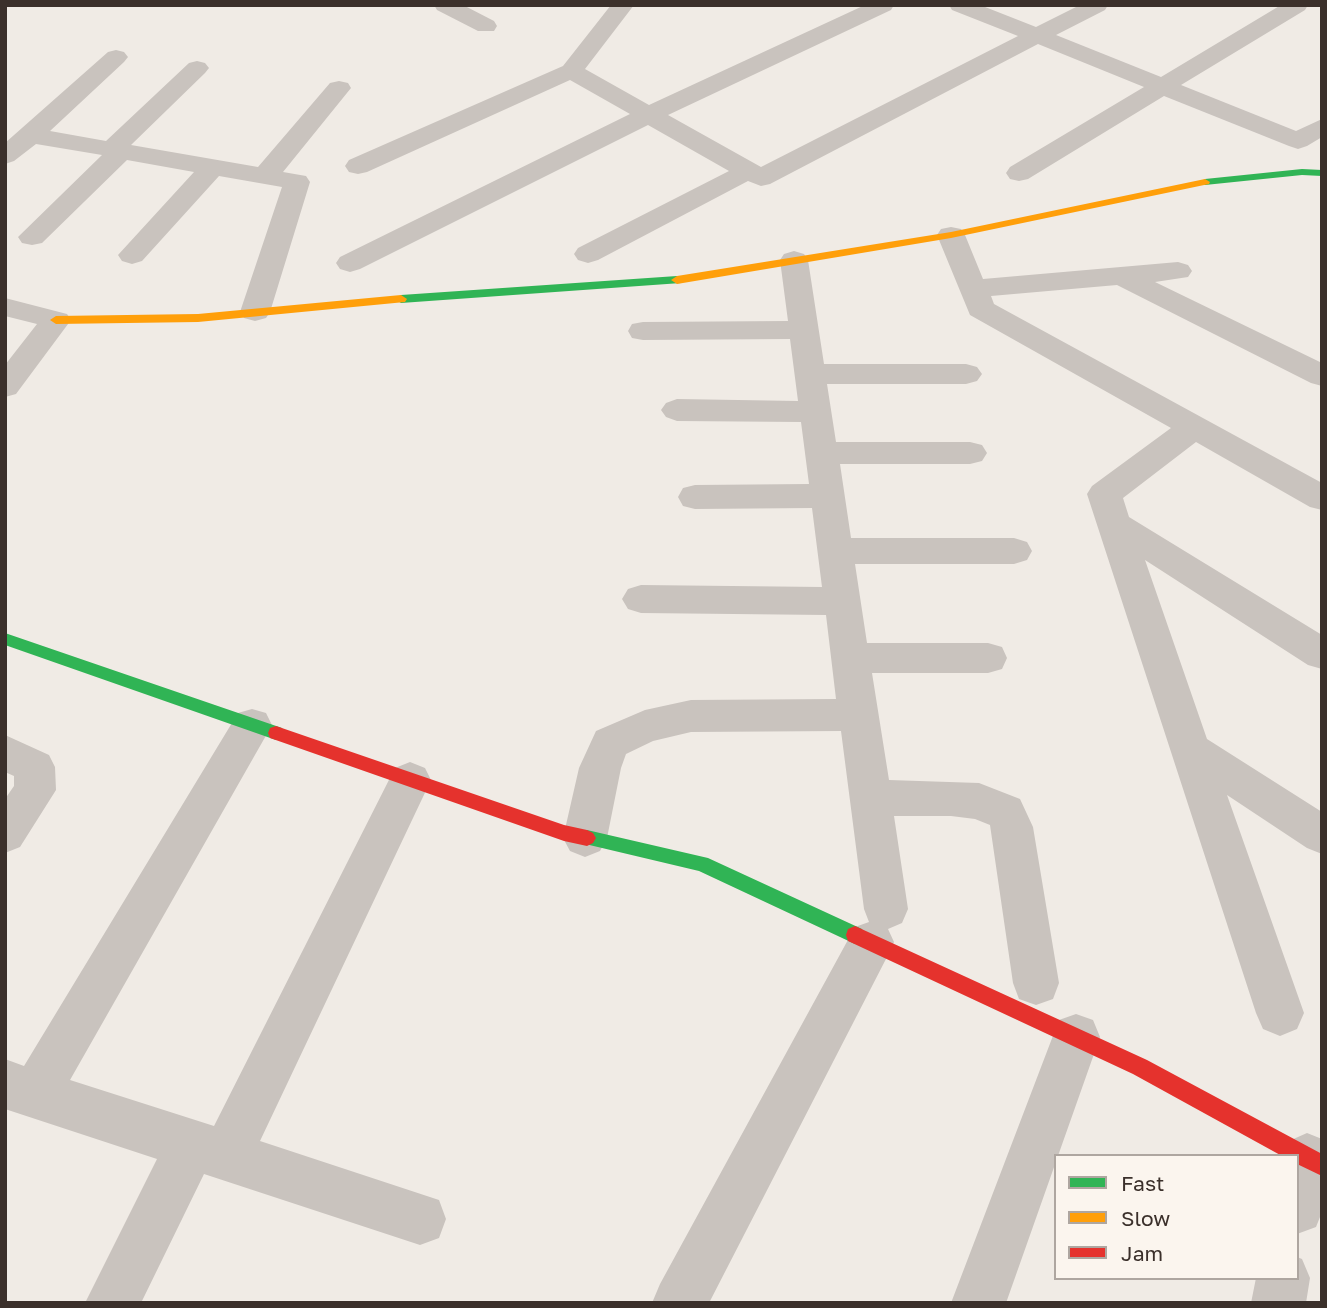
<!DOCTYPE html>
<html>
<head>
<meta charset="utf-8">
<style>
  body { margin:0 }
  #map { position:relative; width:1327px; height:1308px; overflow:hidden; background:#f0ebe5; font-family:"Golos Text",sans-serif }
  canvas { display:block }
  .frame { position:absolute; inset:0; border:7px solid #3b302b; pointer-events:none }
  .legend { position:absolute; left:1054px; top:1154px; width:245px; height:126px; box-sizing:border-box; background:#fbf5ee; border:2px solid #aea6a0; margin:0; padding:9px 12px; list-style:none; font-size:21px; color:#3b302b }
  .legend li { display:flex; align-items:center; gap:14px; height:35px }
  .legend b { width:35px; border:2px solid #aea6a0 }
</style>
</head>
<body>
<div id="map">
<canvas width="1327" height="1308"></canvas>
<div class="frame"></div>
<ul class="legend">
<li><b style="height:9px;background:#30b455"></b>Fast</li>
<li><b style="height:9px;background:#ff9f0a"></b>Slow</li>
<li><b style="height:9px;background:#e5322d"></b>Jam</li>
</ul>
</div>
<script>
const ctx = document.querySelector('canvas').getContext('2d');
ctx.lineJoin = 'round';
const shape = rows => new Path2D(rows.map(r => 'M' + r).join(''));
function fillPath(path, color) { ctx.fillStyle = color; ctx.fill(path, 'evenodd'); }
const street = shape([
  [434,5,463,5,494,21,497,26,494,31,478,31,437,10,434,5],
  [611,5,634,5,585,69,649,105,865,5,894,5,891,10,668,115,761,167,1018,36,952,10,949,5,980,5,1036,27,1080,5,1108,5,1105,10,1056,35,1161,77,1281,5,1308,5,1305,10,1181,85,1296,131,1322,119,1322,137,1307,146,1298,149,1289,146,1164,96,1028,179,1019,181,1010,179,1006,173,1010,167,1144,87,1038,44,770,184,761,186,748,181,598,260,588,263,578,260,574,254,578,248,729,171,648,125,360,269,350,272,340,269,336,263,340,257,630,114,570,80,367,172,358,174,349,172,345,166,349,160,563,66,611,5],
  [116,50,124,52,128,57,124,62,50,131,106,141,189,63,197,61,205,63,209,68,205,73,131,145,258,167,330,83,339,81,348,83,351,88,283,172,306,176,310,182,270,312,266,318,255,321,244,318,240,312,282,187,219,176,142,261,132,264,122,261,118,255,194,172,127,160,42,243,32,245,22,243,18,237,102,155,36,144,14,161,5,164,5,143,108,52,116,50],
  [951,227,961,229,965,235,983,279,1178,262,1188,265,1192,271,1188,277,1155,282,1322,363,1322,386,1311,383,1117,285,991,296,994,304,1322,483,1322,510,1310,507,1196,442,1123,498,1129,517,1322,635,1322,669,1308,665,1145,560,1207,739,1322,812,1322,854,1307,848,1227,795,1304,1013,1297,1029,1280,1036,1263,1029,1256,1013,1087,494,1092,486,1171,428,970,315,937,235,941,229,951,227],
  [794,251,804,254,808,260,824,364,966,364,977,367,982,374,977,381,966,384,827,384,836,442,970,442,982,445,987,453,982,461,970,464,840,464,851,538,1014,538,1027,542,1032,551,1027,560,1014,564,855,564,867,643,988,643,1002,647,1007,658,1002,669,988,673,872,673,889,780,979,783,1020,799,1033,827,1059,983,1053,999,1036,1005,1019,999,1013,983,990,825,975,819,951,816,894,816,908,909,902,923,888,929,894,942,887,957,709,1303,652,1303,660,1284,855,927,869,922,864,909,841,731,691,732,653,741,626,754,621,768,607,838,600,851,585,857,570,851,563,838,579,768,596,731,645,710,691,700,836,699,826,615,641,613,628,609,622,599,628,589,641,585,822,587,812,508,695,509,683,506,678,497,683,488,695,485,809,484,801,422,677,421,666,417,661,410,666,403,677,399,798,401,790,339,643,340,632,338,628,331,632,324,643,322,788,321,780,260,784,254,794,251],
  [5,298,67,314,71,320,16,394,5,397,5,365,37,324,5,316,5,298],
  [252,709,266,713,272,725,70,1080,214,1126,395,768,410,762,425,768,431,780,260,1141,439,1200,446,1219,439,1238,420,1245,204,1174,141,1303,85,1303,157,1159,5,1109,5,1059,24,1066,238,713,252,709],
  [5,735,49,755,55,767,56,790,20,847,5,853,5,799,14,786,14,776,5,772,5,735],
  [1076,1014,1093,1020,1100,1037,1006,1303,951,1303,1059,1020,1076,1014],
  [1307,1133,1322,1139,1322,1212,1316,1227,1297,1234,1297,1156,1283,1156,1289,1141,1307,1133],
  [1297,1257,1302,1259,1310,1278,1306,1303,1251,1303,1256,1278,1297,1278,1297,1257]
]);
const fast = shape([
  [1302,169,1322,170,1322,176,1302,175,1205,185,1200,182,1205,179,1302,169],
  [677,276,681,277,681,283,401,303,395,299,401,295,677,276],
  [5,633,282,728,284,733,282,738,276,740,5,645,5,633],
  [587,830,708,858,862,929,864,935,862,941,855,944,699,871,581,843,578,838,581,833,587,830]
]);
const slow = shape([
  [1205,179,1210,182,1209,184,951,238,677,284,671,280,677,276,951,232,1205,179],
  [401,295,407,299,405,302,198,322,56,324,50,320,56,316,198,314,401,295]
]);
const jam = shape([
  [276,726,564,825,587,830,593,833,596,838,593,843,587,846,564,841,270,738,268,733,270,728,276,726],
  [855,926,1147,1060,1322,1154,1322,1176,1297,1164,1297,1156,1282,1156,1133,1074,848,941,846,935,848,929,855,926]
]);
fillPath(street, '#c9c3be');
fillPath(fast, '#30b455');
fillPath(slow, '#ff9f0a');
fillPath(jam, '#e5322d');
</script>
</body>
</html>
